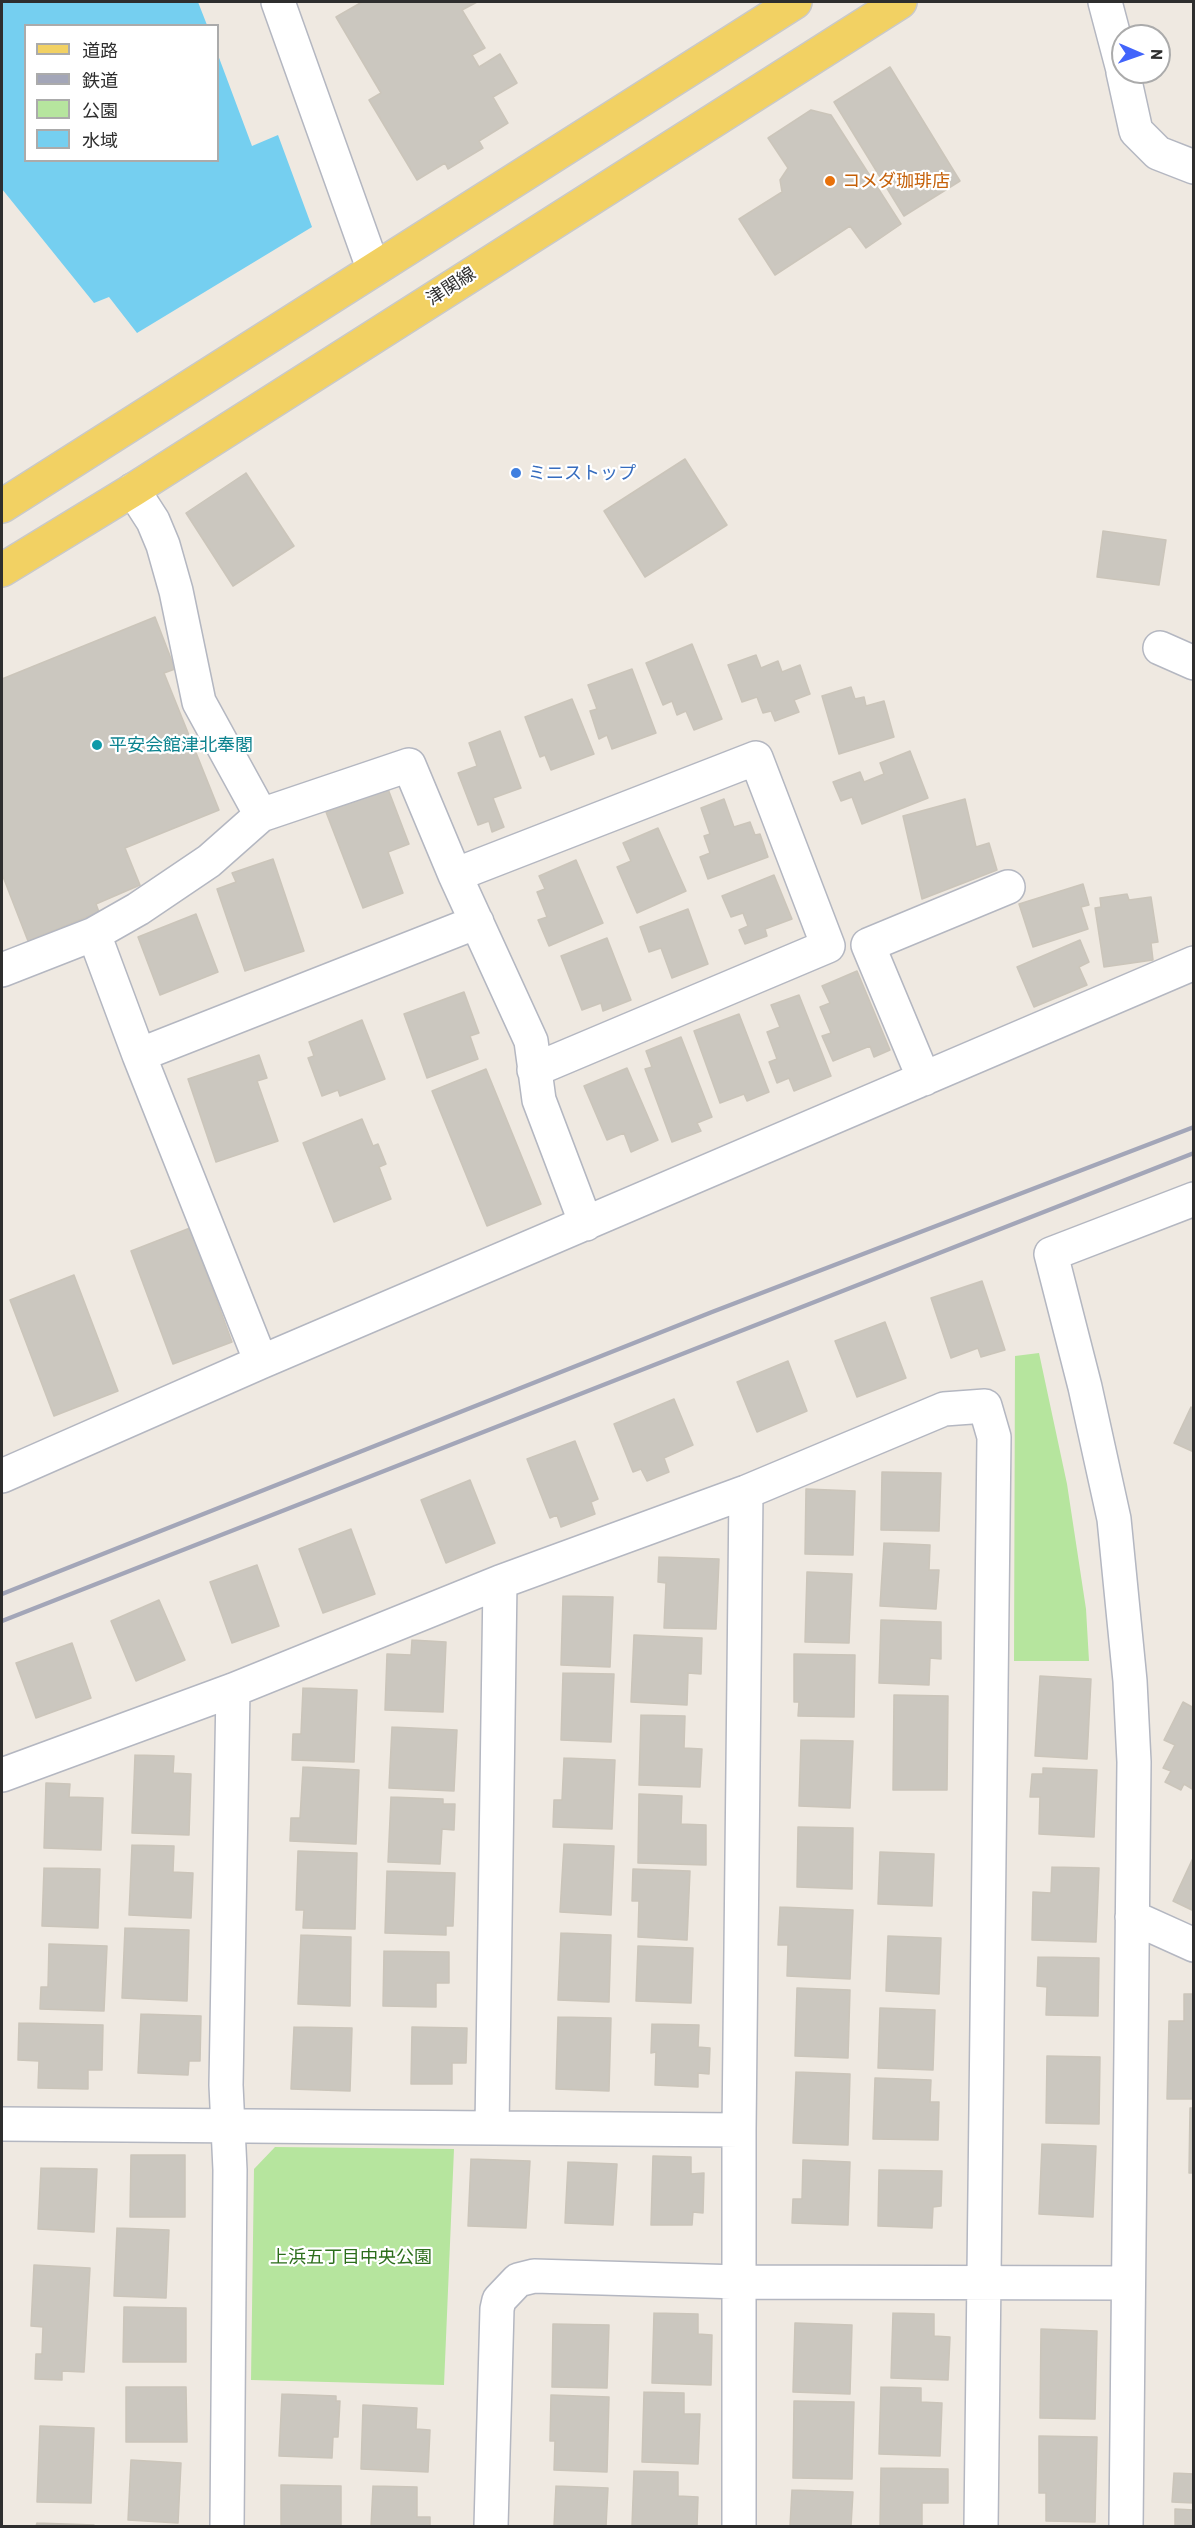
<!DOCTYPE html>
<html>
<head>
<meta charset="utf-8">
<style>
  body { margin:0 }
  #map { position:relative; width:1195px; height:2528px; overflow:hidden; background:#efe9e1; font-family:Barlow,"Noto Sans JP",sans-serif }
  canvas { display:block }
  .frame { position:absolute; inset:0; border:3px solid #2e2e2e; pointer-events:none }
  .legend { position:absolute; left:24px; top:24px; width:195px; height:138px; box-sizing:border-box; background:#fff; border:2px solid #ababab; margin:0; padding:8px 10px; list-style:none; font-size:18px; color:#2e2e2e }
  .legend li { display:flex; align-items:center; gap:12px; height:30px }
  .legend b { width:30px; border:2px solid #ababab }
  .north { position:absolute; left:1111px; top:24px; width:60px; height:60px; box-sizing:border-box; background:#fff; border:2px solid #ababab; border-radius:50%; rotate:92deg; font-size:16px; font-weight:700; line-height:24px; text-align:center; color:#2e2e2e }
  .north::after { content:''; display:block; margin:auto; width:21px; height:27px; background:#4264fb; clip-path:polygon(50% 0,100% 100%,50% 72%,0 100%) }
</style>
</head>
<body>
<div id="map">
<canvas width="1195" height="2528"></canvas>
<div class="frame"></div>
<ul class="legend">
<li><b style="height:8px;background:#f2d163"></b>道路</li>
<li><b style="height:8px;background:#a3a6b8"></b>鉄道</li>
<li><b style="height:16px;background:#b6e59e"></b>公園</li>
<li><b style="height:16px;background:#75cff0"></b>水域</li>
</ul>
<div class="north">N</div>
</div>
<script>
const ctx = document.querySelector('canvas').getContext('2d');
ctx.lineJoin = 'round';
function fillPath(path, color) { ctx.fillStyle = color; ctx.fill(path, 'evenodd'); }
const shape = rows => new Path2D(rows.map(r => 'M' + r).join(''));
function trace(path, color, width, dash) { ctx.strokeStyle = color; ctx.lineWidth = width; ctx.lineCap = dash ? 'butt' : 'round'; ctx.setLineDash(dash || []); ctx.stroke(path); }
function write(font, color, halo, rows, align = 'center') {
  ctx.font = font + ' Barlow,"Noto Sans JP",sans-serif'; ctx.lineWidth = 4.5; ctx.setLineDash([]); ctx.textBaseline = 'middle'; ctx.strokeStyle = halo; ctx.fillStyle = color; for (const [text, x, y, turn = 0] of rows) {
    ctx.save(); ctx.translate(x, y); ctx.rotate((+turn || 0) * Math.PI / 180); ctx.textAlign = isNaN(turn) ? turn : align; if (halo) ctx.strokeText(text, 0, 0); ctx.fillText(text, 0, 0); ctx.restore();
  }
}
const green = shape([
  [1039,1353,1067,1484,1086,1609,1089,1661,1014,1661,1015,1356],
  [275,2147,454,2149,444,2385,251,2380,254,2169]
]);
const water = shape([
  [2,2,198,2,207,25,26,26,26,160,218,160,218,55,252,146,278,135,312,227,137,333,109,297,94,303,2,189]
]);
const building = shape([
  [362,2,477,2,462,10,485,48,472,55,479,67,500,54,517,83,493,97,508,123,479,141,483,148,448,169,445,163,417,180,369,100,381,93,336,17,362,2],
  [890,67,960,181,904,216,834,102,890,67],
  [811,110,831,115,901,224,866,248,850,226,775,275,739,219,782,192,780,180,788,168,768,138,811,110],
  [685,459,727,525,645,577,604,511,685,459],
  [246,473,294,546,233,586,186,513,246,473],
  [1103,531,1166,540,1159,585,1097,577,1103,531],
  [155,617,175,669,164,673,219,810,125,848,140,885,96,904,99,912,28,941,2,874,2,679,155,617],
  [692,644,722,719,694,730,686,711,677,715,672,701,663,705,646,663,692,644],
  [756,655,761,668,778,661,782,672,800,665,810,694,794,700,799,712,775,721,771,711,763,713,757,697,742,702,728,665,756,655],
  [632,669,656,733,612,749,607,735,599,739,590,711,597,709,588,685,632,669],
  [851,687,855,699,864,697,866,706,884,701,894,737,839,754,822,696,851,687],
  [572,699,594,754,551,770,545,755,540,757,525,717,572,699],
  [500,731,521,788,493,798,504,827,492,832,489,821,478,825,458,773,477,766,469,743,500,731],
  [910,751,928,798,862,824,852,797,841,801,833,782,860,772,864,782,884,774,880,763,910,751],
  [388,789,409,844,388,852,403,893,363,908,326,812,388,789],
  [724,799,734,827,750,822,755,835,760,834,768,857,708,879,700,857,710,853,704,836,710,834,701,808,724,799],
  [965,799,976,847,989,843,997,870,922,899,903,816,965,799],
  [658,828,686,891,637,913,617,867,631,861,623,843,658,828],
  [273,859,304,951,245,971,217,889,236,882,232,873,273,859],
  [576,860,603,923,549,946,538,920,547,917,537,892,545,889,539,876,576,860],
  [774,875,792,919,765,929,767,936,745,944,739,930,748,926,743,913,731,917,722,896,774,875],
  [1083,884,1089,905,1081,907,1088,929,1033,947,1019,904,1083,884],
  [1127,894,1129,900,1151,897,1158,942,1151,943,1153,960,1104,967,1095,908,1101,907,1100,898,1127,894],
  [688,909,708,964,672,978,661,948,649,952,640,927,688,909],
  [196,914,218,972,160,995,138,937,196,914],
  [607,938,631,1000,603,1011,601,1003,582,1010,561,956,607,938],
  [1080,940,1089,962,1079,967,1087,985,1034,1007,1017,967,1080,940],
  [857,971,890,1050,874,1057,870,1046,833,1061,822,1036,831,1033,820,1007,830,1003,822,986,857,971],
  [464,992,479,1033,470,1036,478,1059,427,1078,404,1014,464,992],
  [799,995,831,1076,794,1091,789,1078,777,1083,769,1062,777,1059,767,1032,780,1027,771,1005,799,995],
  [739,1014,769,1092,747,1101,744,1094,720,1103,694,1031,739,1014],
  [362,1020,385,1079,340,1096,338,1090,322,1096,308,1058,314,1056,309,1042,362,1020],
  [681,1037,712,1117,697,1123,701,1131,672,1142,645,1069,652,1067,646,1051,681,1037],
  [259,1055,267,1078,257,1081,278,1141,216,1162,188,1079,259,1055],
  [627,1068,658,1140,631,1152,624,1133,607,1140,584,1086,627,1068],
  [486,1069,541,1204,487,1226,432,1091,486,1069],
  [362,1119,373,1146,378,1144,386,1164,379,1167,391,1199,334,1222,303,1143,362,1119],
  [190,1228,232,1342,173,1364,131,1251,190,1228],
  [74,1275,118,1391,54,1416,10,1300,74,1275],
  [982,1281,1005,1350,981,1357,978,1348,951,1358,931,1298,982,1281],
  [885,1322,906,1378,857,1397,835,1341,885,1322],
  [788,1361,807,1411,757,1432,737,1382,788,1361],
  [674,1399,693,1445,664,1458,669,1472,647,1481,641,1469,633,1472,614,1424,674,1399],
  [1191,1407,1194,1409,1194,1452,1174,1443,1191,1407],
  [575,1441,598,1499,591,1502,595,1514,561,1527,557,1515,550,1518,527,1459,575,1441],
  [882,1472,941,1473,939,1531,881,1530,882,1472],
  [470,1480,495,1543,446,1563,421,1500,470,1480],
  [806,1489,855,1491,853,1555,805,1554,806,1489],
  [351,1529,375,1594,323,1613,299,1549,351,1529],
  [884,1543,930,1545,929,1570,939,1570,936,1609,880,1606,884,1543],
  [659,1557,719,1559,716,1629,664,1628,666,1583,658,1582,659,1557],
  [257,1565,279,1626,232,1643,210,1582,257,1565],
  [807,1572,852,1574,849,1643,805,1642,807,1572],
  [563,1596,613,1597,610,1667,561,1665,563,1596],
  [159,1600,185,1660,136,1681,111,1621,159,1600],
  [881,1620,941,1622,941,1659,930,1658,929,1685,879,1683,881,1620],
  [634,1635,702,1638,701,1674,688,1673,687,1705,631,1702,634,1635],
  [412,1640,446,1642,443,1712,385,1710,387,1654,411,1655,412,1640],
  [72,1643,91,1698,36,1718,16,1663,72,1643],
  [794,1654,855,1655,854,1717,798,1716,799,1702,794,1702,794,1654],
  [563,1673,614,1674,611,1742,561,1740,563,1673],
  [1040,1676,1091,1679,1087,1759,1035,1756,1040,1676],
  [303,1688,357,1690,354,1762,292,1760,293,1734,301,1734,303,1688],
  [894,1695,948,1696,947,1790,893,1790,894,1695],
  [1183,1702,1194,1708,1194,1790,1184,1784,1181,1790,1165,1782,1171,1771,1163,1768,1175,1745,1164,1740,1183,1702],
  [641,1715,685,1716,684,1748,702,1749,700,1787,639,1785,641,1715],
  [392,1727,457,1730,454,1791,389,1788,392,1727],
  [801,1740,853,1741,850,1808,799,1806,801,1740],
  [135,1755,174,1756,173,1773,191,1774,189,1835,132,1833,135,1755],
  [564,1758,615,1760,612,1829,553,1827,554,1800,562,1800,564,1758],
  [303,1767,359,1770,356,1844,290,1841,291,1818,300,1818,303,1767],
  [1043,1768,1097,1770,1094,1837,1039,1834,1040,1797,1030,1797,1032,1774,1043,1774,1043,1768],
  [46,1783,70,1784,69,1797,103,1798,101,1850,44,1848,46,1783],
  [639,1794,682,1796,681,1824,706,1825,706,1865,638,1863,639,1794],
  [391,1797,443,1799,443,1804,455,1804,454,1830,442,1829,440,1864,388,1862,391,1797],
  [798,1827,853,1828,852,1889,797,1887,798,1827],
  [564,1844,614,1846,611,1915,560,1912,564,1844],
  [132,1845,174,1846,173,1872,193,1873,191,1918,129,1915,132,1845],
  [298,1851,357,1853,355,1929,303,1928,304,1910,296,1910,298,1851],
  [880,1852,934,1854,932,1906,878,1904,880,1852],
  [1193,1858,1194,1858,1194,1911,1173,1901,1193,1858],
  [1052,1867,1099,1868,1096,1942,1032,1940,1033,1892,1051,1893,1052,1867],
  [44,1868,100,1869,98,1928,42,1926,44,1868],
  [633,1869,690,1871,687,1940,638,1937,639,1901,632,1901,633,1869],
  [387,1871,455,1873,453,1926,446,1926,446,1935,385,1933,387,1871],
  [780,1907,853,1910,850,1979,787,1976,788,1945,778,1945,780,1907],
  [125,1928,189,1930,187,2001,122,1998,125,1928],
  [561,1933,611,1935,609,2002,558,2000,561,1933],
  [301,1935,351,1937,350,2006,298,2004,301,1935],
  [888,1936,941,1938,939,1994,886,1991,888,1936],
  [49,1944,107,1946,104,2011,40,2009,41,1987,48,1987,49,1944],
  [638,1946,693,1948,691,2003,636,2001,638,1946],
  [384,1951,449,1952,449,1983,436,1983,436,2007,383,2006,384,1951],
  [1038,1957,1099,1958,1098,2016,1046,2015,1047,1987,1037,1986,1038,1957],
  [797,1988,850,1990,848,2058,795,2056,797,1988],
  [1184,1994,1194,1994,1194,2099,1167,2099,1169,2021,1184,2021,1184,1994],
  [880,2008,935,2010,933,2070,878,2068,880,2008],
  [141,2014,201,2016,200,2061,189,2061,188,2075,138,2073,141,2014],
  [558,2017,611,2018,609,2091,556,2089,558,2017],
  [19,2023,103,2025,102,2070,88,2070,88,2089,38,2088,39,2061,18,2060,19,2023],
  [652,2024,699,2025,698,2047,710,2048,709,2074,698,2073,698,2087,655,2085,656,2052,651,2053,652,2024],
  [294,2027,352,2028,350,2091,291,2089,294,2027],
  [412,2027,467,2028,466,2063,452,2063,452,2084,411,2084,412,2027],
  [1047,2056,1100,2057,1099,2124,1046,2123,1047,2056],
  [796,2072,850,2074,848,2145,793,2143,796,2072],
  [875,2078,931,2080,930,2102,939,2102,938,2140,873,2139,875,2078],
  [1190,2108,1194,2108,1194,2173,1189,2173,1190,2108],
  [1042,2144,1096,2146,1093,2217,1039,2214,1042,2144],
  [131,2155,185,2155,185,2217,130,2217,131,2155],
  [653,2156,691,2157,691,2174,704,2173,703,2213,693,2212,692,2225,651,2225,653,2156],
  [471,2159,530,2161,526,2228,468,2226,471,2159],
  [803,2160,850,2162,848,2225,792,2223,793,2199,802,2199,803,2160],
  [568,2162,617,2164,613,2225,565,2223,568,2162],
  [41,2168,97,2169,94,2232,38,2229,41,2168],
  [879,2170,942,2171,941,2206,933,2207,932,2228,878,2226,879,2170],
  [117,2228,169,2230,166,2298,114,2296,117,2228],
  [34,2265,90,2268,84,2372,62,2371,62,2380,35,2379,36,2354,42,2354,43,2327,31,2326,34,2265],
  [124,2307,186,2308,186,2362,123,2362,124,2307],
  [654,2313,698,2314,698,2334,712,2335,711,2385,652,2383,654,2313],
  [893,2313,934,2314,934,2336,950,2337,948,2380,891,2378,893,2313],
  [795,2323,852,2325,850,2394,793,2392,795,2323],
  [553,2324,609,2325,607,2388,552,2387,553,2324],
  [1041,2329,1097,2331,1095,2419,1040,2418,1041,2329],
  [126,2387,186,2387,187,2442,126,2442,126,2387],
  [881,2387,921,2388,921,2402,942,2403,940,2456,879,2454,881,2387],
  [644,2392,684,2393,684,2414,700,2414,698,2464,642,2462,644,2392],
  [282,2394,336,2396,336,2401,340,2401,338,2437,333,2437,332,2458,279,2456,282,2394],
  [551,2395,609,2397,607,2472,554,2470,555,2441,550,2441,551,2395],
  [794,2401,854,2402,852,2479,793,2478,794,2401],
  [363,2405,417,2408,416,2429,430,2430,428,2472,361,2469,363,2405],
  [40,2426,94,2428,91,2503,37,2502,40,2426],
  [1039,2436,1097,2437,1095,2522,1046,2521,1046,2493,1039,2493,1039,2436],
  [131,2460,181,2463,178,2523,128,2520,131,2460],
  [881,2468,948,2469,948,2503,922,2503,922,2526,880,2526,881,2468],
  [634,2471,678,2472,678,2496,698,2497,697,2526,632,2526,634,2471],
  [1174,2473,1194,2474,1194,2503,1172,2502,1174,2473],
  [281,2485,341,2486,341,2526,281,2526,281,2485],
  [373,2486,417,2487,417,2517,430,2517,430,2526,371,2526,373,2486],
  [556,2486,608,2488,606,2526,554,2526,556,2486],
  [792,2490,853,2492,851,2526,790,2526,792,2490],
  [1175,2509,1194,2510,1194,2526,1175,2526,1175,2509],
  [37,2523,94,2525,94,2526,36,2526,37,2523]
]);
const minor = shape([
  [278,2,373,268],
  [1105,2,1123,70],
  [1123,72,1136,131,1158,153,1194,167],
  [133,490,153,521,163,545,176,591,199,702,261,815,409,765,455,875,531,1041,539,1100,586,1224],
  [1160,648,1194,663],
  [455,875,756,758,828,946,534,1070],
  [94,934,139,1055,261,1362],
  [2,970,94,934,138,909,209,861,261,815],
  [139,1055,477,922],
  [924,1079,868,945,1008,887],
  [2,1476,261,1362,1194,963],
  [2,1775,233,1690,500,1582,746,1492,944,1409,985,1406,994,1437,981,2526],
  [1132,1917,1194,1945],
  [2,2124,739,2130],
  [492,2128,500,1582],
  [227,2526,230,2170,226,2085,233,1690],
  [491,2526,497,2309,499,2300,518,2280,534,2276,740,2282,1128,2283],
  [739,2526,739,2130,746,1492],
  [1126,2526,1134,1762,1130,1681,1114,1519,1085,1387,1051,1254,1194,1199]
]);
const primary = shape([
  [2,506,795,2],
  [2,570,133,490,900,2]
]);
const rail = shape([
  [2,1594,712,1312,1194,1127],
  [2,1621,1194,1153]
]);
const markers = [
  [830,181,6,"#e8710a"],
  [516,473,6,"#3f7fe0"],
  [97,745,6,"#0f9aa8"]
];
const foodNames = [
  ["コメダ珈琲店",842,181]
];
const streetNames = [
  ["津関線",451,286,-33]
];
const shopNames = [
  ["ミニストップ",528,473]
];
const cultureNames = [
  ["平安会館津北奉閣",109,745]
];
const parkNames = [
  ["上浜五丁目中央公園",351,2257]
];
fillPath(green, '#b6e59e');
fillPath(water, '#75cff0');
fillPath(building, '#cbc7bf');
trace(building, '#cbc5ba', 1.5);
trace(minor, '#b4b7c1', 36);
trace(primary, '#c9c9c9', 36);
trace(minor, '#fff', 33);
trace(primary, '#f2d163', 33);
trace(rail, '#a3a6b8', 4.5);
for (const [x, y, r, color] of markers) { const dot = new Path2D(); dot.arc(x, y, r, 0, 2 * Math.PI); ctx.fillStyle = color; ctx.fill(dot); trace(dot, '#fff', 2); }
write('18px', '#c56008', '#fff', foodNames, 'left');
write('18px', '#2e2e2e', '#fff', streetNames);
write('18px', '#366cbe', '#fff', shopNames, 'left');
write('18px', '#0d838f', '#fff', cultureNames, 'left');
write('18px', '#2c6e1b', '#fff', parkNames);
</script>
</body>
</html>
